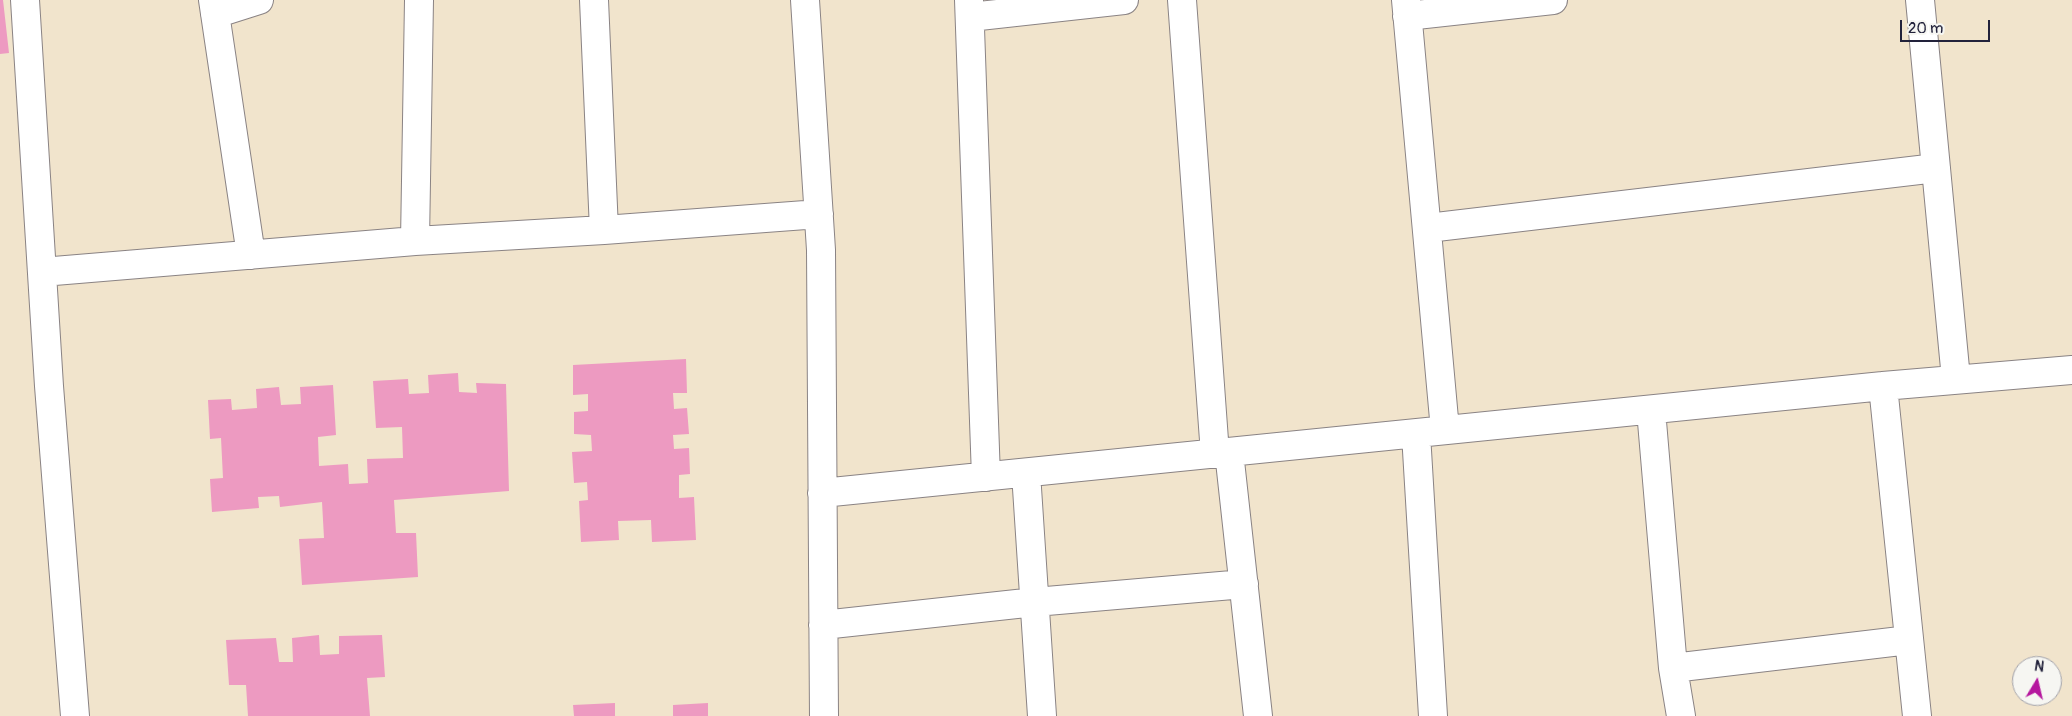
<!DOCTYPE html>
<html>
<head>
<meta charset="utf-8">
<style>
  body { margin:0 }
  #map { position:relative; width:2072px; height:716px; overflow:hidden; background:#f1e4cc; font-family:Pangolin,sans-serif }
  canvas { display:block }
  .north { position:absolute; left:2012px; top:656px; width:50px; height:50px; box-sizing:border-box; background:#f6f6f2; border:1px solid #a1a1a9; border-radius:50%; rotate:9deg; font-size:14px; font-weight:700; line-height:20px; text-align:center; color:#22223b }
  .north::after { content:''; display:block; margin:auto; width:18px; height:22px; background:#b5179e; clip-path:polygon(50% 0,100% 100%,50% 72%,0 100%) }
  .scale { position:absolute; left:1900px; top:20px; width:90px; height:22px; box-sizing:border-box; border:2px solid #22223b; border-top:0; padding-left:6px; font-size:15px; line-height:18px; white-space:nowrap; color:#22223b; -webkit-text-stroke:4px #f6f6f2; paint-order:stroke }
</style>
</head>
<body>
<div id="map">
<canvas width="2072" height="716"></canvas>
<div class="north">N</div>
<div class="scale">20 m</div>
</div>
<script>
const ctx = document.querySelector('canvas').getContext('2d');
ctx.lineJoin = 'round';
function fillPath(path, color) { ctx.fillStyle = color; ctx.fill(path, 'evenodd'); }
const shape = rows => new Path2D(rows.map(r => 'M' + r).join(''));
function trace(path, color, width, dash) { ctx.strokeStyle = color; ctx.lineWidth = width; ctx.lineCap = dash ? 'butt' : 'round'; ctx.setLineDash(dash || []); ctx.stroke(path); }
const building = shape([
  [0,0,3,0,9,53,0,54],
  [686,359,687,393,673,393,674,409,687,408,689,434,673,435,674,449,689,448,690,474,679,475,679,498,694,497,696,540,652,542,651,520,618,521,619,540,581,542,579,501,588,500,587,482,574,483,572,452,592,451,591,435,574,434,574,412,588,411,588,394,573,395,573,365],
  [458,373,459,392,477,393,476,383,506,384,509,491,394,500,396,533,416,533,418,577,302,585,299,539,324,538,322,502,280,507,279,496,258,497,259,508,212,512,210,479,223,478,221,438,210,439,208,400,231,399,232,410,257,408,256,389,279,387,281,405,301,404,300,387,333,385,336,435,318,437,319,466,348,464,349,484,368,483,367,459,403,458,402,427,376,428,373,381,408,379,409,394,429,393,428,375],
  [319,635,320,655,339,654,339,636,382,635,385,677,367,678,370,716,248,716,246,685,229,685,226,640,276,638,279,662,293,662,292,638],
  [615,703,615,716,574,716,573,705],
  [708,703,708,716,673,716,673,705]
]);
const minor = shape([
  [25,0,49,386,75,716],
  [213,0,251,255],
  [594,0,604,230],
  [805,0,821,250,824,716],
  [969,0,986,477],
  [1182,0,1215,454],
  [1406,0,1445,430],
  [1920,0,1956,379],
  [215,14,259,0],
  [1407,16,1553,0],
  [970,17,1124,0],
  [1428,228,1936,168],
  [415,241,419,0],
  [42,272,415,241,604,230,819,214],
  [1883,386,1917,716],
  [1651,410,1673,668,1909,640],
  [1416,434,1433,716],
  [1229,452,1258,716],
  [1026,473,1042,716],
  [822,493,1883,386,2072,370],
  [823,625,1035,602,1244,584],
  [1673,668,1681,716]
]);
fillPath(building, '#ed9ac1');
trace(minor, '#8a8384', 30);
trace(minor, '#fff', 28);
</script>
</body>
</html>
